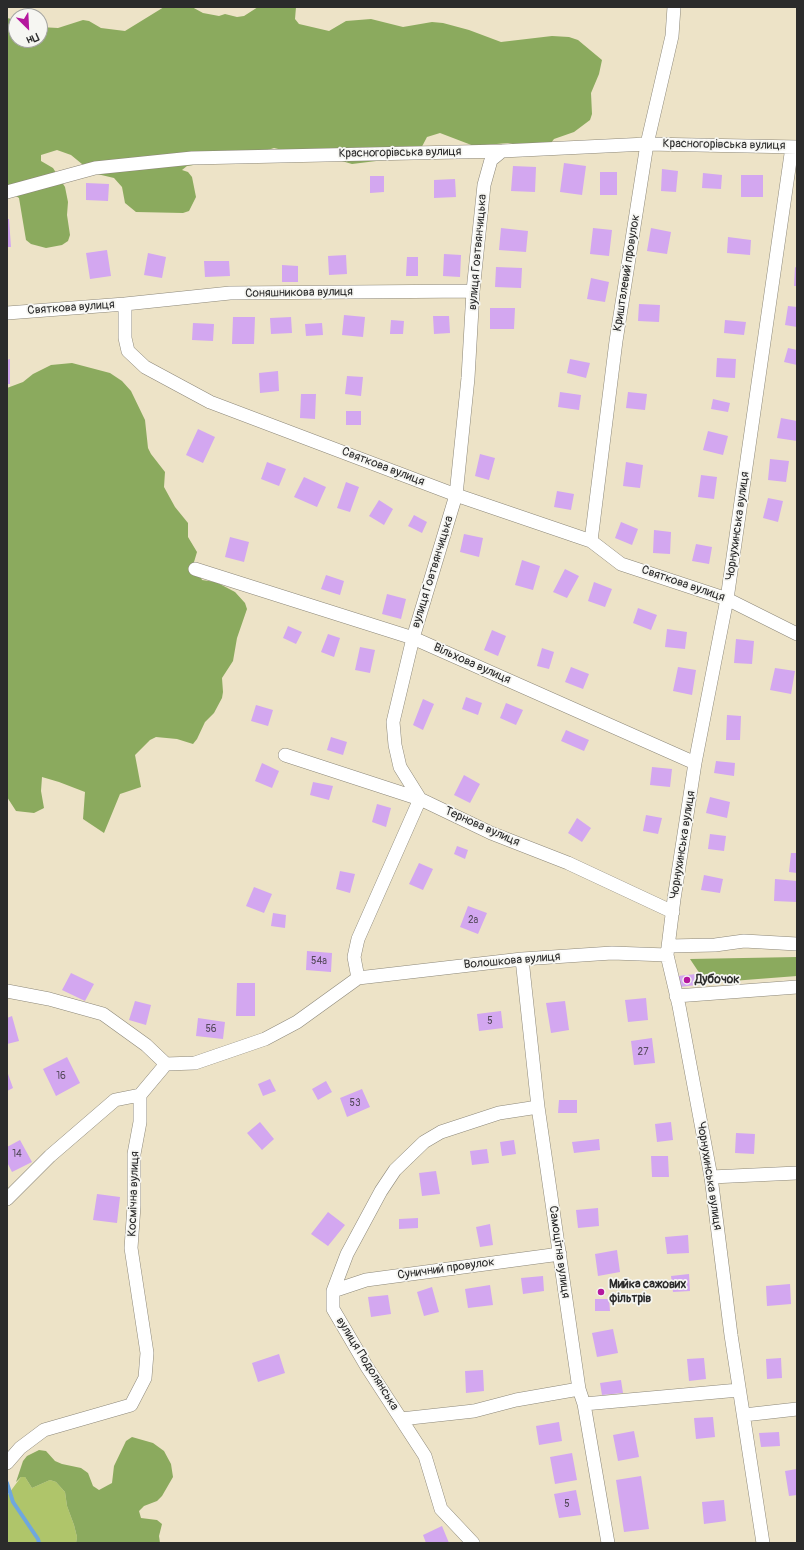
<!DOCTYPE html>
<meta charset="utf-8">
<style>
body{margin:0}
#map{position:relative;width:804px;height:1550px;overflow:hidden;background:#ede3c7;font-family:Pangolin,sans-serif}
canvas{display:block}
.frame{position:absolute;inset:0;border:8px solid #2b2b2b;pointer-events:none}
.north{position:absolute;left:8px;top:8px;width:40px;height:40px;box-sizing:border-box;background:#f6f6f2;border:1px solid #a5a5a2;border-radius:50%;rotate:156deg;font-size:11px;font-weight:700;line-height:16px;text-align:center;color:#2b2b2b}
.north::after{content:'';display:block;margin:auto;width:14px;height:18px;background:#b5179e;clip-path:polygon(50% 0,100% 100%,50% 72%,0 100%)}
</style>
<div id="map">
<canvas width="804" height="1550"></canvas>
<div class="frame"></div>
<div class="north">Пн</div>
</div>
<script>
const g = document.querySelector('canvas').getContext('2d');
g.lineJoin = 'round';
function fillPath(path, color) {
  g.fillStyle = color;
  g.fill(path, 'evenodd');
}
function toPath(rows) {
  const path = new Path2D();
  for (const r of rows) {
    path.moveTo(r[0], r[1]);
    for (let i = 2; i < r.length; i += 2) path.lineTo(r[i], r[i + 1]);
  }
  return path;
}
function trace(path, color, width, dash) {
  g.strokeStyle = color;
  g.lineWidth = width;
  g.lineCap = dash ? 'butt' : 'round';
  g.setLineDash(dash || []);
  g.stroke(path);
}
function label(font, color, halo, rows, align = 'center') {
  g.font = font + ' Pangolin,sans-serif';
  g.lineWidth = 3.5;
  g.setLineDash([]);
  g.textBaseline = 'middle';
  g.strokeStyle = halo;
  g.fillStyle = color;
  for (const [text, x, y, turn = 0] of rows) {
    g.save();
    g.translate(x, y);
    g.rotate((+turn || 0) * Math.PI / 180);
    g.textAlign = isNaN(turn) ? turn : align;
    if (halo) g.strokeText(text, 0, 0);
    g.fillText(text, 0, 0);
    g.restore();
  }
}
fillPath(toPath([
 [21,1477,25,1477,32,1488,50,1480,56,1482,65,1492,67,1506,74,1525,77,1537,76,1543,7,1543,7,1496]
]), '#afc56a');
fillPath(toPath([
 [164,7,192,7,203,13,219,16,225,14,237,17,244,16,258,7,296,7,295,19,299,24,329,31,346,21,371,19,403,27,432,22,443,23,469,30,501,42,552,36,569,37,578,40,602,60,599,74,591,93,592,114,590,120,574,132,554,139,548,147,535,148,508,143,474,146,440,133,427,137,417,156,352,164,321,155,295,153,274,148,246,157,187,166,182,170,188,172,192,177,196,197,189,211,183,213,136,212,125,203,122,187,114,178,93,173,71,155,57,150,41,155,41,161,53,168,65,187,68,202,67,215,70,235,68,241,62,245,46,248,31,244,26,240,19,198,7,190,7,18,16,20,16,40,40,40,40,27,58,28,83,20,89,21,101,28,125,31],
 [72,363,110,373,122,381,131,391,145,420,148,448,151,454,165,472,164,487,175,507,188,523,188,537,197,552,194,562,202,580,216,582,235,592,245,603,247,609,237,638,233,661,222,678,223,692,222,698,214,713,205,722,197,739,193,744,177,739,156,737,150,740,135,755,141,787,120,794,104,833,83,819,85,792,59,782,42,777,41,791,44,808,34,813,16,811,7,797,7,388,23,382,33,374,51,365],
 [797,957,797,976,706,983,690,959],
 [132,1437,153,1443,164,1451,171,1464,173,1477,162,1496,157,1501,144,1506,139,1511,141,1518,157,1520,162,1524,159,1536,160,1543,76,1543,77,1537,74,1525,67,1506,65,1492,56,1482,50,1480,32,1488,25,1477,21,1477,16,1482,23,1461,27,1456,39,1450,46,1451,55,1461,62,1464,81,1468,88,1473,93,1486,99,1490,112,1483,114,1466,126,1441]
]), '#8baa5e');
trace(toPath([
 [7,1483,13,1502,38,1539,39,1543]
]), '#6fa7de', 4);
fillPath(toPath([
 [564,163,586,166,582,195,560,192],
 [513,166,536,167,535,192,511,191],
 [662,169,678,171,676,192,661,191],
 [600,172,617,172,617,195,600,195],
 [703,173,722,175,721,189,702,188],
 [741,175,763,175,763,197,741,197],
 [370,176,384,176,384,192,370,193],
 [455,179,456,197,434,198,434,180],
 [86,183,109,184,108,201,86,200],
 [7,219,9,219,11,247,7,247],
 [501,228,528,231,526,252,499,250],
 [593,228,612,230,609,256,590,254],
 [651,228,671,232,667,254,647,251],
 [728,237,751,240,750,255,727,253],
 [107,250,111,276,90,279,86,253],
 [148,253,166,257,162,278,144,275],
 [444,254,461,255,460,277,443,276],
 [346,255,347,274,329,275,328,256],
 [407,257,418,257,418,276,406,276],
 [204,261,229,261,230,276,205,277],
 [282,265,298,266,298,282,282,282],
 [496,267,522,268,521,288,495,287],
 [795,267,797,268,797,286,794,286],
 [591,278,609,282,605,302,587,299],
 [639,304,660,305,659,322,638,321],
 [788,306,797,307,797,327,785,325],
 [490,308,515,308,514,329,490,329],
 [344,315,365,317,363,337,342,335],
 [433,316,449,316,450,333,434,334],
 [233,317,255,317,254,344,232,344],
 [291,317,292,333,271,334,270,318],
 [391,320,404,321,403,334,390,334],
 [725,320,746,322,744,335,724,333],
 [193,323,214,324,213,341,192,340],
 [322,323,323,335,306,336,305,324],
 [788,348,797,350,797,365,784,362],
 [717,358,736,359,735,378,716,377],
 [10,359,10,384,7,384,7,360],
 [570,359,590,363,586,378,567,373],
 [278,371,279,391,260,393,259,373],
 [347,376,363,377,361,396,345,394],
 [560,392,581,395,579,410,558,407],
 [628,392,647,394,645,410,626,408],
 [301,394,316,394,315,419,300,418],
 [713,399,730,403,728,412,711,409],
 [346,411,361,411,361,425,346,425],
 [781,418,797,421,797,441,777,438],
 [198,429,215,437,203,463,186,455],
 [708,431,728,436,723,455,703,450],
 [480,454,495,458,489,480,475,476],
 [770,459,789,461,786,482,768,480],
 [267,462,286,469,279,486,261,479],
 [626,462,643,465,640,488,623,486],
 [701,475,717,477,714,499,698,497],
 [304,477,326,487,317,507,294,497],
 [346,482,359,487,350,512,337,508],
 [557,491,574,494,571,510,554,507],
 [768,498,783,501,778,522,763,518],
 [379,500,393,509,384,525,369,516],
 [414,515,427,522,422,533,408,526],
 [621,522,638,529,632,545,615,538],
 [654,530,671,532,670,554,653,553],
 [464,534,483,538,479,557,460,552],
 [230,537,249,542,244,562,225,557],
 [696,544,712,547,709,564,692,561],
 [522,560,540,566,533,590,515,585],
 [565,569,579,576,567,598,553,592],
 [326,575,344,581,340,595,321,589],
 [594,582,612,589,605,607,588,601],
 [387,594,406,599,401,619,382,614],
 [638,608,657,615,651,630,633,623],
 [288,626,302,632,296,644,283,638],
 [667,629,687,632,685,649,665,647],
 [492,630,506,636,498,656,484,650],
 [328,634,340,638,334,657,321,652],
 [736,639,754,641,752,664,734,663],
 [360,647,375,650,370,673,355,670],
 [542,648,554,652,549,669,537,666],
 [571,667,589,674,583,689,565,682],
 [678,667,696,670,692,695,673,691],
 [775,668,795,671,791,694,770,690],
 [466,697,482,703,478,715,462,709],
 [423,699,434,704,423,730,413,725],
 [506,703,523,710,516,725,500,718],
 [256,705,273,710,268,726,251,721],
 [727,715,741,716,740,740,726,740],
 [566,730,589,740,584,751,561,741],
 [331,737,347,742,343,755,327,750],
 [716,761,735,763,734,776,714,773],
 [262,763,279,771,272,788,255,781],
 [652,767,672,769,670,787,650,785],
 [464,775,480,784,470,803,454,795],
 [313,782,333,786,329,800,310,795],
 [710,797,730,802,727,818,706,813],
 [377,804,391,808,386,827,372,822],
 [646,815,662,818,658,834,643,831],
 [577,818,591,828,582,842,568,833],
 [710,834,726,836,724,851,708,849],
 [457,846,468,850,465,859,454,854],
 [791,853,797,853,797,873,789,872],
 [419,863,433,869,423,890,409,884],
 [340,871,355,874,350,893,336,889],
 [704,875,723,879,720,893,701,890],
 [775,879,797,881,797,902,774,901],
 [254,887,272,894,264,913,246,906],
 [468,906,487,913,478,934,460,927],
 [273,913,286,915,285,928,271,926],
 [307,951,332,953,331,972,306,970],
 [71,973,94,984,85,1001,62,990],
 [696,974,697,985,679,987,678,976],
 [237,983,255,983,255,1016,236,1016],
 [646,998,648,1020,628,1022,625,1000],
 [135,1001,151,1005,146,1025,129,1020],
 [565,1001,569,1030,551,1033,546,1003],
 [501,1011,503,1028,479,1031,477,1014],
 [12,1016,19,1041,7,1044,7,1018],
 [198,1018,225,1022,223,1039,196,1036],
 [652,1038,655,1063,634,1065,631,1041],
 [67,1057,80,1083,56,1096,43,1069],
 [7,1071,13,1088,7,1091],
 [270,1079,276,1091,263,1096,258,1084],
 [326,1081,332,1092,318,1100,312,1089],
 [362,1089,370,1107,347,1117,340,1098],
 [559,1100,577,1100,577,1113,558,1113],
 [260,1122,274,1139,262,1150,247,1133],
 [671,1122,673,1140,657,1142,655,1124],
 [736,1133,755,1134,754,1154,735,1153],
 [599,1139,600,1150,574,1153,572,1142],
 [20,1140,32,1162,12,1172,7,1162,7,1147],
 [514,1140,516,1154,502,1156,500,1142],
 [487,1149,489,1163,472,1165,470,1151],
 [651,1156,668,1156,669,1177,652,1177],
 [436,1171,440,1194,422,1196,419,1173],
 [97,1194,120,1197,117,1223,93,1220],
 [598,1208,599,1226,578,1228,576,1210],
 [328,1212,345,1225,328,1246,311,1234],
 [418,1218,418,1228,399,1229,399,1219],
 [490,1224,493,1245,480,1247,476,1227],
 [688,1235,689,1253,667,1254,665,1237],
 [617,1250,620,1272,598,1276,595,1254],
 [689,1274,690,1291,673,1292,671,1276],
 [543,1276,544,1291,523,1294,521,1278],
 [790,1284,791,1304,767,1306,766,1286],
 [490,1285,493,1305,468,1308,465,1289],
 [432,1287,439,1312,424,1316,417,1292],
 [388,1295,391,1314,371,1317,368,1297],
 [595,1299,609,1299,610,1311,595,1311],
 [613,1329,618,1353,597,1357,592,1333],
 [279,1354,285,1373,258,1382,252,1363],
 [704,1358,706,1379,689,1381,687,1359],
 [781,1358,782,1378,767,1379,766,1359],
 [483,1370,484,1391,466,1393,465,1371],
 [621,1380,623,1393,602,1395,600,1383],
 [713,1417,715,1437,696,1439,694,1418],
 [559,1422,562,1441,539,1445,536,1426],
 [634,1431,639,1457,618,1461,613,1435],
 [779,1432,780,1446,761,1447,759,1433],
 [572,1453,577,1480,555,1484,550,1457],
 [797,1469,797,1495,789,1496,785,1471],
 [641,1476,649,1529,624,1532,616,1480],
 [576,1490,581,1515,559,1518,554,1494],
 [724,1500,726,1521,704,1524,702,1502],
 [442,1526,449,1543,426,1543,423,1535]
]), '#d3a7f0');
const minor = toPath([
 [7,192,95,168,192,158,502,151,647,144,797,147],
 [125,304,230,293,473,291],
 [7,313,125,304,125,338,128,351,145,367,210,402,456,495,591,541,621,564,727,599,797,634],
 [591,541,616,341,647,144,672,36,674,7],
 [195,569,413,638,695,763],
 [285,755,420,799,491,833,568,863,673,912],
 [669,946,715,945,744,941,797,944],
 [522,959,538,1107,579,1389,584,1404,608,1543],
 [358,978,354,957,358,939,420,799,400,767,395,745,393,722,413,638,456,495,468,378,473,291,484,185,491,160,502,151],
 [7,991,49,999,103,1014,146,1045,166,1064],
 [676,996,797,987],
 [711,1177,797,1173],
 [7,1199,50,1156,115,1100,140,1095],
 [333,1291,366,1280,560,1254],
 [584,1404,739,1390],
 [744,1415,797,1409],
 [401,1419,474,1411,516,1400,579,1389],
 [7,1463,20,1448,44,1430,131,1405,145,1378,147,1353,131,1248,134,1206,134,1154,140,1122,140,1095,166,1064,195,1063,265,1039,297,1022,358,978,522,959,612,953,667,955],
 [473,1543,441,1509,425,1456,367,1367,333,1309,333,1291,347,1254,381,1191,395,1170,424,1142,441,1132,499,1113,538,1107],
 [763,1543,731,1335,711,1177,679,1006,667,955,674,899,695,763,727,599,792,147]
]);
trace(minor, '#8c8779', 14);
trace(minor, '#fff', 13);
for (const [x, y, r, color] of [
 [687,980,4,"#b5179e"],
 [601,1292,4,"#b5179e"]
]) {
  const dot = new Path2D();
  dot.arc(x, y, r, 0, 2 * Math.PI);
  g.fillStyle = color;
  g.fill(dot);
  trace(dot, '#f6f6f2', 1.5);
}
label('10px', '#554a5c', null, [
 ["2а",473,920],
 ["54а",319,961],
 ["5",490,1021],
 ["56",211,1029],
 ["27",643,1052],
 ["16",61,1076],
 ["53",355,1103],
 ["14",17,1154],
 ["5",567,1504]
]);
label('12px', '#2b2b2b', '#f6f6f2', [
 ["Красногорівська вулиця",724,145,1],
 ["Красногорівська вулиця",400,153,-1],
 ["вулиця Говтвянчицька",478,252,-85],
 ["Кришталевий провулок",627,273,-81],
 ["Соняшникова вулиця",299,293,-1],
 ["Святкова вулиця",71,308,-4],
 ["Святкова вулиця",383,467,21],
 ["Чорнухинська вулиця",738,526,-82],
 ["вулиця Говтвянчицька",433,572,-73],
 ["Святкова вулиця",683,584,19],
 ["Вільхова вулиця",472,664,24],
 ["Тернова вулиця",482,827,24],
 ["Чорнухинська вулиця",683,845,-81],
 ["Волошкова вулиця",512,961,-5],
 ["Чорнухинська вулиця",709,1176,81],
 ["Космічна вулиця",134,1194,-88],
 ["Самоцітна вулиця",559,1252,82],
 ["Суничний провулок",446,1269,-8],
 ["вулиця Подолянська",367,1364,58]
]);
label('bold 12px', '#2b2b2b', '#f6f6f2', [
 ["Дубочок",695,980],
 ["Мийка сажових",609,1285],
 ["фільтрів",609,1299]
], 'left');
</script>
